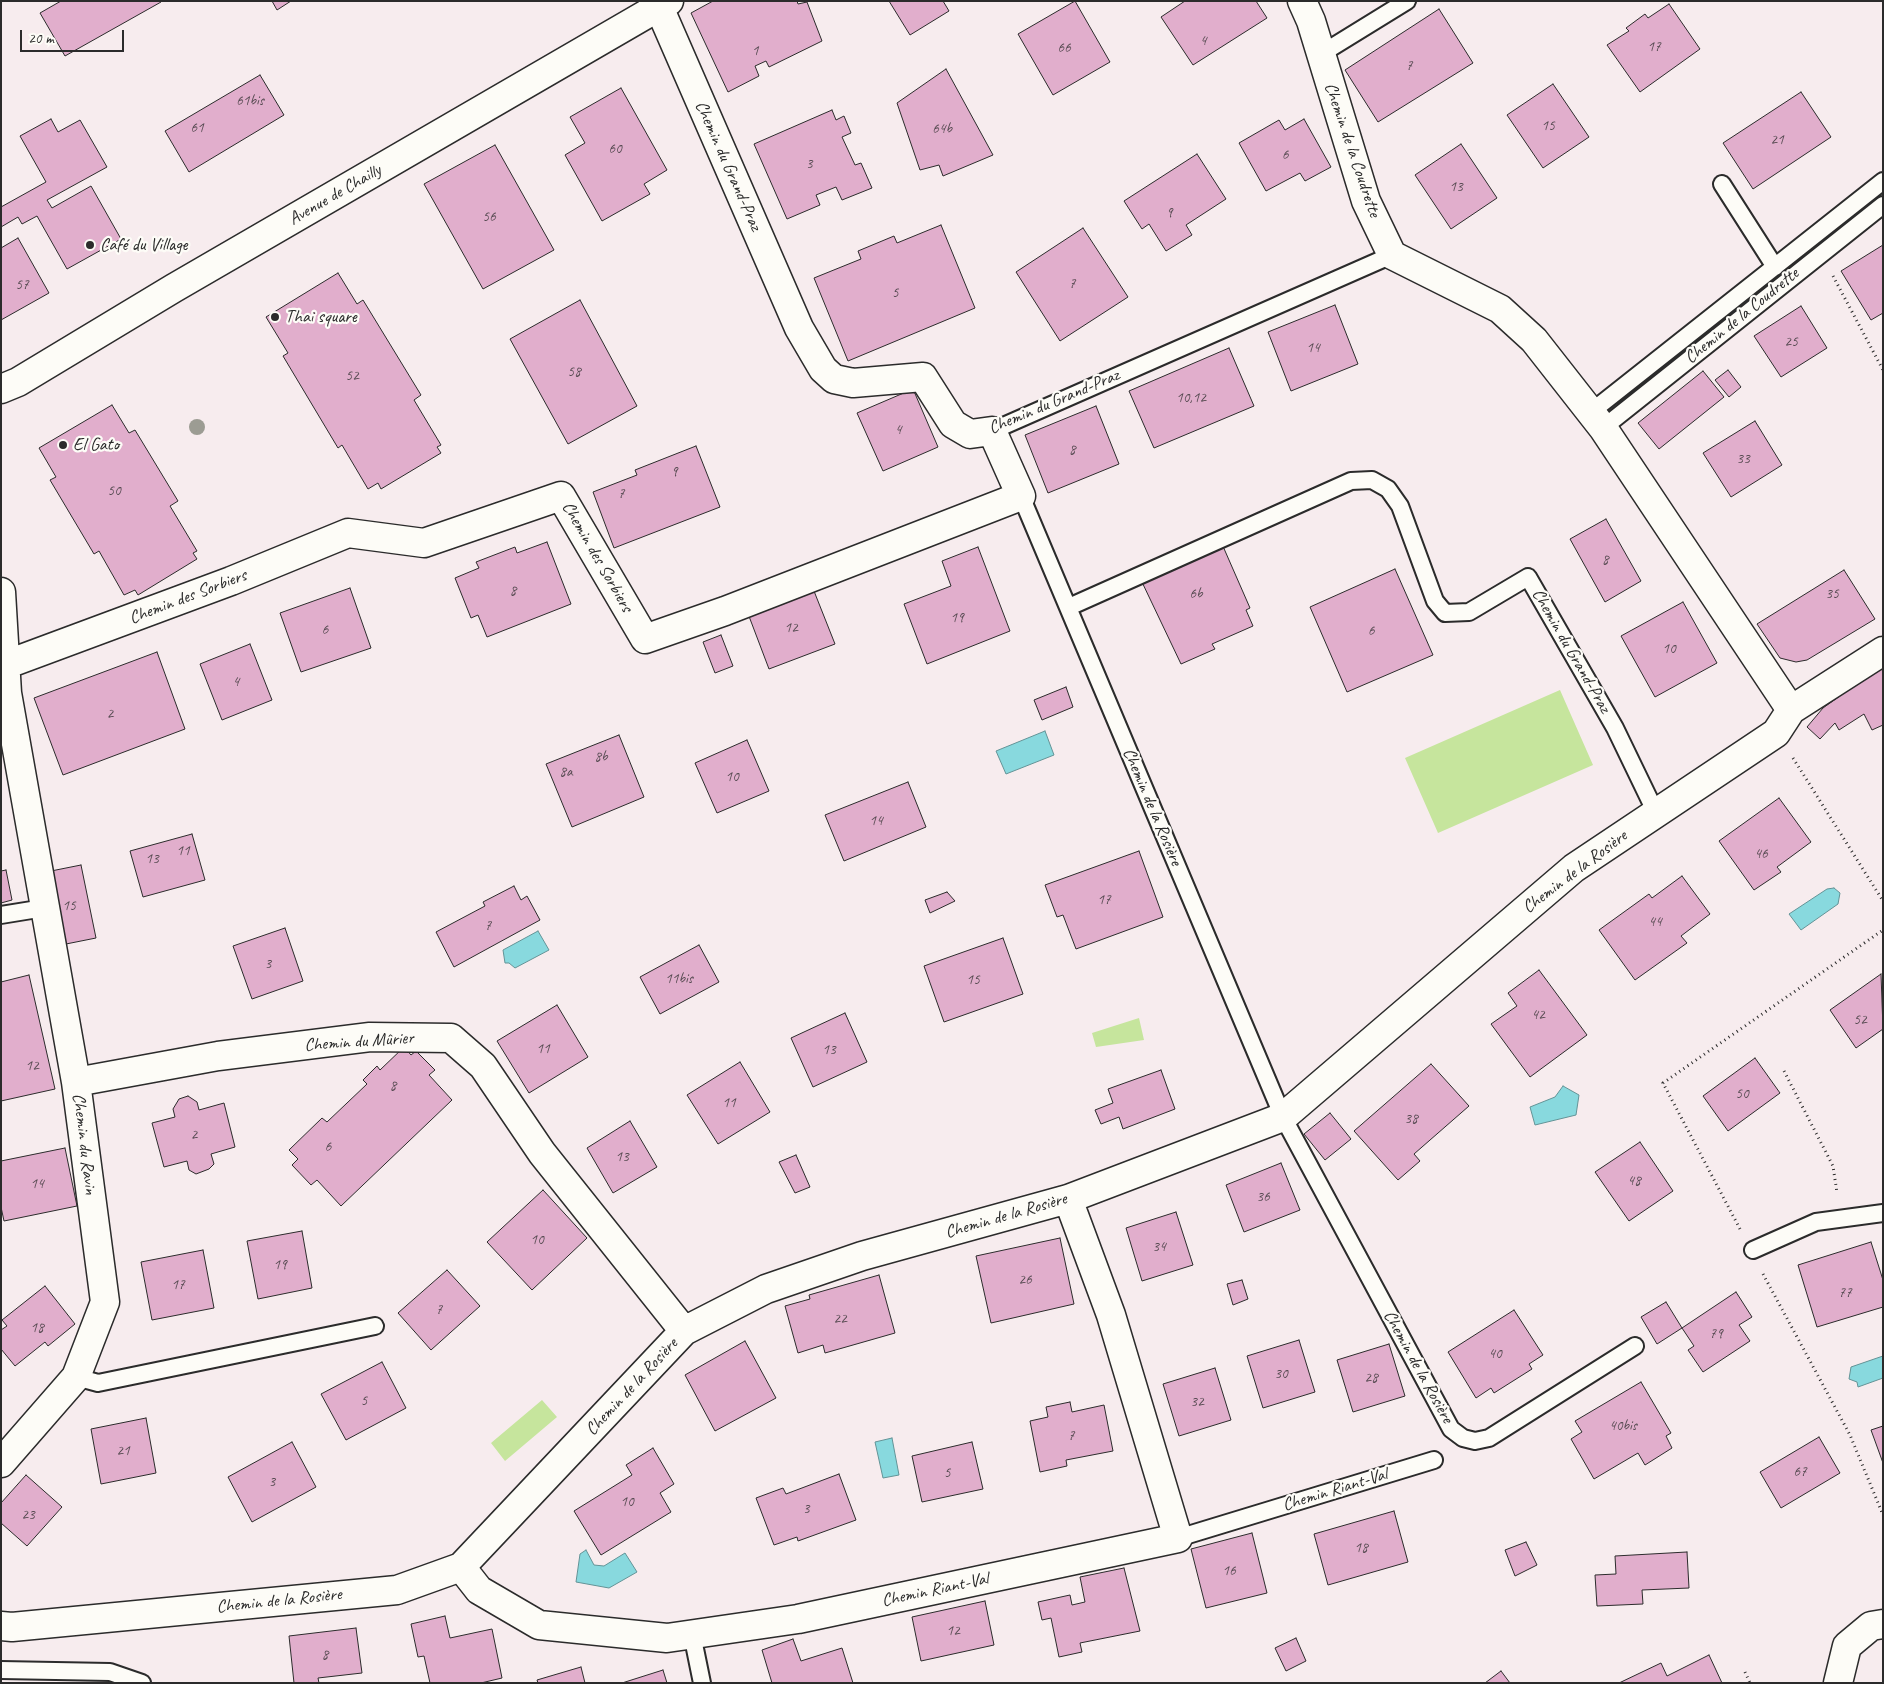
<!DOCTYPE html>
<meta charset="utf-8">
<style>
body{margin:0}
#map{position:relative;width:1884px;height:1684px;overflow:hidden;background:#f7ecee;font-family:Caveat,sans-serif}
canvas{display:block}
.frame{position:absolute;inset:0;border:2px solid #2b2b2b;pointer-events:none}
.scale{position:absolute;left:20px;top:30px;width:104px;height:22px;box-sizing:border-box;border:2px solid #2b2b2b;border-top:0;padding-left:6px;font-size:15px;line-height:18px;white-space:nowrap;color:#2b2b2b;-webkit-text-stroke:4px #fdfcf7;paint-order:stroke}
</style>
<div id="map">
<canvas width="1884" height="1684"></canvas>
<div class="frame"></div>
<div class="scale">20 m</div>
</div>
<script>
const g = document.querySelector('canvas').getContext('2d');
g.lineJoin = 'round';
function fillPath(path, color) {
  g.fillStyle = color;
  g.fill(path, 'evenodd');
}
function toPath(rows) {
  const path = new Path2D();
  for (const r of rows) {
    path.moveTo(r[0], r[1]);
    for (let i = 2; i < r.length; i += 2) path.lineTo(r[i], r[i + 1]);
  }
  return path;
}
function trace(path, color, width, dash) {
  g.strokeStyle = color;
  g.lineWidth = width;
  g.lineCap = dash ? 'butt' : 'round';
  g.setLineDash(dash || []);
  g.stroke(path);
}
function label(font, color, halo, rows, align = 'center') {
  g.font = font + ' Caveat,sans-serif';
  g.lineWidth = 4.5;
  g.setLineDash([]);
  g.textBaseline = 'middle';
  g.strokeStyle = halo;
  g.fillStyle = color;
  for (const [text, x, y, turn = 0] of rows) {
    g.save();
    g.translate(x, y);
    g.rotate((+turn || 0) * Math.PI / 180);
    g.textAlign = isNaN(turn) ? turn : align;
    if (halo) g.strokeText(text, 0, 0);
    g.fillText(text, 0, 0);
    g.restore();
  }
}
fillPath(toPath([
 [1560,690,1593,765,1438,833,1405,758],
 [1139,1018,1144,1040,1096,1047,1092,1033],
 [542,1400,557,1417,505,1461,491,1443]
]), '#c6e59d');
const water = toPath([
 [1045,731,1054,755,1006,774,996,751,1045,731],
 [1834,888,1840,893,1838,904,1801,930,1789,914,1827,889,1834,888],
 [538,931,549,950,515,968,509,963,505,963,503,950,538,931],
 [1563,1086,1579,1095,1576,1115,1535,1125,1530,1107,1555,1097,1563,1086],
 [1883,1356,1883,1378,1858,1387,1857,1382,1849,1379,1851,1367,1883,1356],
 [892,1438,899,1475,883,1478,875,1442,892,1438],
 [586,1550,594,1565,604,1566,625,1553,637,1572,609,1588,576,1582,580,1554,586,1550]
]);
fillPath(water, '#88d9de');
trace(water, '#639396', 1);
const building = toPath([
 [61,1,160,1,161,2,65,56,40,13,61,1],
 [272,1,291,1,277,10,272,1],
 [713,1,797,1,798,4,807,2,822,41,769,67,766,61,755,66,759,76,728,92,691,13,713,1],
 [889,1,943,1,949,11,910,35,889,1],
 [1075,1,1110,62,1053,95,1018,34,1075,1],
 [1185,1,1256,1,1267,18,1193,65,1161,17,1185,1],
 [1669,4,1700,49,1640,92,1607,45,1629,31,1626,28,1645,14,1648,18,1669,4],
 [1439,9,1473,63,1378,122,1345,70,1439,9],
 [946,69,993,155,943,176,939,165,920,170,897,103,946,69],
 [260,75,284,115,189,172,165,131,260,75],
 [1553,84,1589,137,1543,168,1507,115,1553,84],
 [621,88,667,170,644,184,650,194,602,221,565,155,585,143,570,117,621,88],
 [1801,92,1831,137,1753,189,1723,143,1801,92],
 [832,110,836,120,844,116,851,133,842,137,855,165,861,163,872,188,842,200,836,187,816,195,820,205,787,219,754,144,832,110],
 [51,119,58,132,80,120,107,167,47,200,52,208,91,186,121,239,67,269,37,216,22,224,18,217,1,227,1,207,46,182,20,136,51,119],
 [1304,119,1331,167,1305,181,1300,173,1266,191,1239,143,1279,120,1285,130,1304,119],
 [1461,144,1497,198,1451,229,1415,175,1461,144],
 [495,145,554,250,483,289,424,184,495,145],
 [1197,154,1226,199,1186,225,1192,235,1166,251,1149,224,1142,229,1124,201,1197,154],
 [941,225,975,308,848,361,814,278,861,259,858,251,894,236,897,243,941,225],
 [1083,228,1128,297,1060,341,1016,272,1083,228],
 [18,238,49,293,1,320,1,248,18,238],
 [1883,245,1883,313,1871,320,1841,271,1883,245],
 [338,273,357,304,363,300,421,395,414,400,441,445,437,447,441,453,381,489,378,483,368,489,342,445,338,448,283,356,288,353,266,317,338,273],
 [580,300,637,406,568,444,510,339,580,300],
 [1335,305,1358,364,1291,391,1268,332,1335,305],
 [1801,306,1827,348,1781,377,1754,336,1801,306],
 [1229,348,1254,406,1154,448,1129,391,1229,348],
 [1728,370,1741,387,1729,397,1715,380,1728,370],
 [1703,371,1724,397,1659,449,1638,423,1703,371],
 [913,389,938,447,883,471,857,413,913,389],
 [112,405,129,433,135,430,178,501,170,506,197,551,193,553,197,559,138,595,135,590,124,595,99,551,94,554,50,480,56,477,39,448,112,405],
 [1096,406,1119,464,1048,493,1025,435,1096,406],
 [1755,421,1782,465,1731,497,1703,453,1755,421],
 [696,446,720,507,614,548,593,492,637,475,635,470,696,446],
 [1606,519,1641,581,1605,602,1570,539,1606,519],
 [547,542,571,604,487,637,478,615,471,618,455,578,479,568,476,562,515,547,517,553,547,542],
 [1222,544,1250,608,1246,610,1253,626,1212,644,1215,649,1181,664,1141,580,1222,544],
 [978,547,1010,631,927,664,904,604,951,586,942,561,978,547],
 [1395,569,1433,655,1347,692,1310,607,1395,569],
 [1844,570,1875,619,1807,660,1796,662,1780,658,1757,624,1844,570],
 [812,586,835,644,769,669,747,611,812,586],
 [350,588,371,648,301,672,280,613,350,588],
 [1683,602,1717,663,1655,697,1621,636,1683,602],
 [721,635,733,666,715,673,703,642,721,635],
 [250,644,272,700,222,720,200,664,250,644],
 [157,652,185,729,63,775,34,698,157,652],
 [1883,665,1883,725,1872,730,1864,714,1839,730,1835,723,1820,739,1807,727,1823,708,1883,665],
 [1066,687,1073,707,1042,720,1034,700,1066,687],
 [619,735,644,797,572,827,546,764,619,735],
 [747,740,769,791,717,813,695,763,747,740],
 [908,782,926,827,844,861,825,815,908,782],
 [1779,798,1811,842,1777,867,1781,872,1754,890,1719,841,1779,798],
 [192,834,205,880,143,897,130,851,192,834],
 [1139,851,1163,917,1076,949,1063,915,1057,917,1045,885,1139,851],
 [81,865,96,938,56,946,41,873,81,865],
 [6,870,12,900,1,903,1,871,6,870],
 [1682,876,1710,914,1681,936,1687,943,1635,980,1599,930,1649,894,1652,898,1682,876],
 [514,886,521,900,527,896,540,920,454,967,436,932,485,906,483,902,514,886],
 [947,892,955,901,930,913,925,900,947,892],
 [285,928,303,981,252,999,233,946,285,928],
 [1003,938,1023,994,944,1022,924,966,1003,938],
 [699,945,719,982,660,1014,640,977,699,945],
 [1539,970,1587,1035,1530,1077,1491,1024,1517,1006,1508,993,1539,970],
 [1881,974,1883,1029,1856,1048,1830,1010,1881,974],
 [29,975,55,1089,1,1101,1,982,29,975],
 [557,1005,588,1057,529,1093,497,1041,557,1005],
 [845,1013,867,1062,813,1087,791,1038,845,1013],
 [404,1047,411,1055,416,1051,435,1070,429,1075,452,1100,341,1206,317,1180,311,1185,292,1165,298,1159,289,1150,322,1118,327,1122,367,1084,363,1080,377,1066,380,1070,404,1047],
 [1755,1058,1780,1093,1728,1131,1703,1096,1755,1058],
 [740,1062,770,1112,718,1144,687,1095,740,1062],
 [1431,1064,1469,1106,1414,1154,1420,1161,1398,1180,1354,1131,1431,1064],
 [1161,1070,1175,1109,1123,1129,1119,1117,1101,1124,1095,1110,1113,1103,1108,1089,1161,1070],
 [188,1096,197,1102,199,1110,224,1103,235,1147,211,1154,214,1164,209,1169,196,1174,189,1170,187,1161,164,1167,152,1123,175,1117,173,1109,179,1099,188,1096],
 [1330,1113,1351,1139,1325,1160,1304,1134,1330,1113],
 [630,1121,657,1167,613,1193,587,1148,630,1121],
 [1640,1142,1673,1191,1629,1221,1595,1172,1640,1142],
 [65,1148,77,1206,4,1221,1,1207,1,1161,65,1148],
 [796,1155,810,1187,795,1193,779,1162,796,1155],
 [1281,1163,1300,1210,1244,1232,1226,1185,1281,1163],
 [543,1190,587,1238,532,1290,487,1242,543,1190],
 [1176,1212,1193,1265,1142,1281,1126,1228,1176,1212],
 [302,1231,312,1288,258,1299,247,1241,302,1231],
 [1060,1238,1074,1304,991,1323,976,1256,1060,1238],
 [1871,1242,1883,1280,1883,1307,1817,1327,1798,1265,1871,1242],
 [203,1250,214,1308,152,1320,141,1262,203,1250],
 [447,1270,480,1306,431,1350,398,1313,447,1270],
 [879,1275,895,1333,825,1353,823,1345,798,1353,785,1306,810,1299,809,1295,879,1275],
 [1242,1280,1248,1299,1233,1305,1227,1284,1242,1280],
 [45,1286,75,1324,48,1346,45,1342,15,1366,1,1349,1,1330,7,1326,2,1320,45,1286],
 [1736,1292,1752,1317,1739,1325,1750,1341,1703,1372,1688,1350,1694,1346,1682,1328,1736,1292],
 [1666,1302,1682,1328,1657,1344,1641,1317,1666,1302],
 [1514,1310,1543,1355,1529,1364,1532,1369,1494,1393,1491,1388,1476,1398,1448,1352,1514,1310],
 [1299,1340,1315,1392,1263,1408,1247,1356,1299,1340],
 [745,1341,776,1398,715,1431,685,1375,745,1341],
 [1389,1344,1405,1396,1353,1412,1337,1360,1389,1344],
 [382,1362,406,1408,346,1440,321,1394,382,1362],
 [1215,1368,1231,1420,1179,1436,1163,1384,1215,1368],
 [1641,1382,1671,1433,1666,1436,1672,1448,1645,1465,1638,1453,1594,1479,1571,1439,1582,1432,1575,1421,1641,1382],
 [1070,1402,1072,1412,1104,1405,1113,1451,1066,1460,1067,1466,1040,1472,1030,1421,1048,1417,1046,1407,1070,1402],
 [146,1418,156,1473,101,1484,91,1429,146,1418],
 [1883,1426,1883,1463,1871,1430,1883,1426],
 [1819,1437,1840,1473,1781,1508,1760,1472,1819,1437],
 [292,1442,316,1487,252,1522,228,1477,292,1442],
 [972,1442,983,1489,922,1502,912,1456,972,1442],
 [653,1448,674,1484,660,1493,671,1512,601,1555,574,1511,632,1475,626,1465,653,1448],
 [839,1474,856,1520,798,1541,797,1537,774,1545,756,1498,783,1488,786,1494,839,1474],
 [26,1475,62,1507,27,1546,1,1523,1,1503,26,1475],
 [1394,1511,1408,1562,1328,1585,1314,1534,1394,1511],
 [1252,1533,1267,1593,1206,1608,1191,1549,1252,1533],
 [1526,1542,1537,1565,1515,1576,1505,1550,1526,1542],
 [1687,1552,1689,1588,1642,1590,1643,1604,1597,1606,1595,1575,1616,1574,1615,1556,1687,1552],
 [1124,1568,1140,1631,1080,1643,1082,1652,1059,1657,1051,1618,1042,1620,1038,1602,1070,1595,1072,1605,1085,1602,1080,1577,1124,1568],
 [985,1601,994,1645,921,1661,912,1617,985,1601],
 [445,1616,450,1638,492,1629,502,1678,481,1683,430,1683,424,1656,418,1657,411,1624,445,1616],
 [356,1628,362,1673,318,1678,319,1683,294,1683,289,1636,356,1628],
 [1296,1638,1306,1661,1286,1671,1275,1648,1296,1638],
 [793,1639,801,1661,842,1648,853,1683,772,1683,762,1650,793,1639],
 [1709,1655,1722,1683,1619,1683,1661,1663,1667,1676,1709,1655],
 [581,1667,585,1683,538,1683,537,1680,581,1667],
 [663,1670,667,1683,622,1683,663,1670],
 [1501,1671,1510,1683,1485,1683,1501,1671]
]);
fillPath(building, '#e1aecc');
trace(building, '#2b2b2b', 1);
const lane = toPath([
 [1321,54,1407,1],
 [1722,184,1775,267],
 [1591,412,1883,181],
 [1603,428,1883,205],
 [992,431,1392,255],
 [1021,496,1283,1117,1451,1429,1463,1438,1475,1441,1489,1438,1635,1346],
 [1069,607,1351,481,1372,480,1388,489,1400,506,1435,601,1445,613,1469,612,1528,577,1615,728,1656,813],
 [1,915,44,908],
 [1753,1250,1816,1222,1883,1213],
 [76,1377,98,1383,375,1326],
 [1178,1538,1434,1460],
 [692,1634,702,1683],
 [1,1670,110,1672,142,1683]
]);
const street = toPath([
 [1302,1,1311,21,1366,201,1392,255,1500,309,1534,340,1603,428,1791,710],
 [1,592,7,693,76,1082,105,1302,76,1377,1,1463],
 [5,665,231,581,348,533,424,543,561,496,645,639,725,611,1021,496,992,431,970,434,953,424,923,377,853,383,834,379,823,369,799,328,659,7],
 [76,1082,218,1056,370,1037,451,1038,483,1066,542,1153,684,1331],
 [461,1567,479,1590,539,1625,667,1638,798,1619,1178,1538,1111,1315,1068,1199],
 [1,1626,12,1627,397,1590,461,1567,684,1331,766,1289,862,1256,1068,1199,1283,1117,1574,868,1776,733,1791,710,1883,651],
 [1838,1683,1847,1646,1871,1626,1883,1624]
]);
const secondary = toPath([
 [1,389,18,382,174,288,669,1]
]);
trace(lane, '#2b2b2b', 20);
trace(street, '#2b2b2b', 31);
trace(secondary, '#2b2b2b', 31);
trace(toPath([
 [1833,276,1883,370],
 [1793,758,1883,901],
 [1784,1071,1833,1166,1837,1193],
 [1740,1229,1663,1083,1883,930],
 [1763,1274,1850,1435,1883,1515],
 [1745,1672,1750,1683]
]), '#2b2b2b', 3, [1, 4]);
trace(lane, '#fdfcf7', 16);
trace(street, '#fdfcf7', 28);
trace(secondary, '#fdfcf7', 28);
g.fillStyle = '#9c9c93';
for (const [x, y] of [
 [197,427]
]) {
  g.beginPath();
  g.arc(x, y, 8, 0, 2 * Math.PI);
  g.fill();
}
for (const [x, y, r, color] of [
 [90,245,5,"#2b2b2b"],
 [275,317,5,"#2b2b2b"],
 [63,445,5,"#2b2b2b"]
]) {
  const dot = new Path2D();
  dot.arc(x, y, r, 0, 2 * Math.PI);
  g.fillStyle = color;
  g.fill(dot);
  trace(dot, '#fdfcf7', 2);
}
label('15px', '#584c53', null, [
 ["4",1203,41],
 ["17",1654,47],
 ["66",1064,48],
 ["1",755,51],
 ["7",1409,66],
 ["61bis",250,101],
 ["15",1548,126],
 ["61",197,128],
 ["64b",942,129],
 ["21",1777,140],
 ["60",615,149],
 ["6",1285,155],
 ["3",809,164],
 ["13",1456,187],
 ["9",1169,213],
 ["56",489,217],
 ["7",1072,284],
 ["57",22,285],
 ["5",895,293],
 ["25",1791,342],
 ["14",1313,348],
 ["58",574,372],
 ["52",352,376],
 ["10,12",1191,398],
 ["4",898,430],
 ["8",1072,450],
 ["33",1743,459],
 ["9",674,472],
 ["50",114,491],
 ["7",621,494],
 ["8",1605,560],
 ["8",513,591],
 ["6b",1196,594],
 ["35",1832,594],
 ["19",957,618],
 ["12",791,628],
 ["6",325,630],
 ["6",1371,631],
 ["10",1669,649],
 ["4",236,682],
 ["2",110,714],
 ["8b",601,757],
 ["8a",566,772],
 ["10",732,777],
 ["14",876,821],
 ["11",183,851],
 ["46",1761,854],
 ["13",152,859],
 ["17",1104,900],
 ["15",69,906],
 ["44",1655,922],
 ["7",488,926],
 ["3",268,964],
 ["11bis",679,979],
 ["15",973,980],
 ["42",1538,1015],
 ["52",1860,1020],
 ["11",543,1049],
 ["13",829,1050],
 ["12",32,1066],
 ["8",393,1086],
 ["50",1742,1094],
 ["11",729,1103],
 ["38",1411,1119],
 ["2",194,1135],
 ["6",328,1147],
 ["13",622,1157],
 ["48",1634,1181],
 ["14",37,1184],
 ["36",1263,1197],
 ["10",537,1240],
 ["34",1159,1247],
 ["19",280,1265],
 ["26",1025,1280],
 ["17",178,1285],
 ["77",1845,1293],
 ["7",439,1310],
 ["22",840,1319],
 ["18",37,1328],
 ["79",1716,1334],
 ["40",1495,1354],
 ["30",1281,1374],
 ["28",1371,1378],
 ["5",364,1401],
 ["32",1197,1402],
 ["40bis",1623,1426],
 ["7",1071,1436],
 ["21",123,1451],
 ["67",1800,1472],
 ["5",947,1473],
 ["3",272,1482],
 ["10",627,1502],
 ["3",806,1509],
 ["23",28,1515],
 ["18",1361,1548],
 ["16",1229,1571],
 ["12",953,1631],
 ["8",325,1655]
]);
label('18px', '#2b2b2b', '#fdfcf7', [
 ["Chemin de la Coudrette",1352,150,71],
 ["Chemin du Grand-Praz",728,166,66],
 ["Avenue de Chailly",335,195,-30],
 ["Chemin de la Coudrette",1742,316,-39],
 ["Chemin du Grand-Praz",1054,402,-23],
 ["Chemin des Sorbiers",597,557,60],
 ["Chemin des Sorbiers",188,597,-21],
 ["Chemin du Grand-Praz",1571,651,60],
 ["Chemin de la Rosière",1152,807,67],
 ["Chemin de la Rosière",1575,872,-37],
 ["Chemin du Mûrier",359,1042,-4],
 ["Chemin du Ravin",84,1144,83],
 ["Chemin de la Rosière",1006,1216,-16],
 ["Chemin de la Rosière",1418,1367,61],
 ["Chemin de la Rosière",632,1387,-47],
 ["Chemin Riant-Val",1335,1490,-17],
 ["Chemin Riant-Val",935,1590,-12],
 ["Chemin de la Rosière",279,1601,-6]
]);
label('18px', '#2b2b2b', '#fdfcf7', [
 ["Café du Village",100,245],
 ["Thai square",285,317],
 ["El Gato",73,445]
], 'left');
</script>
